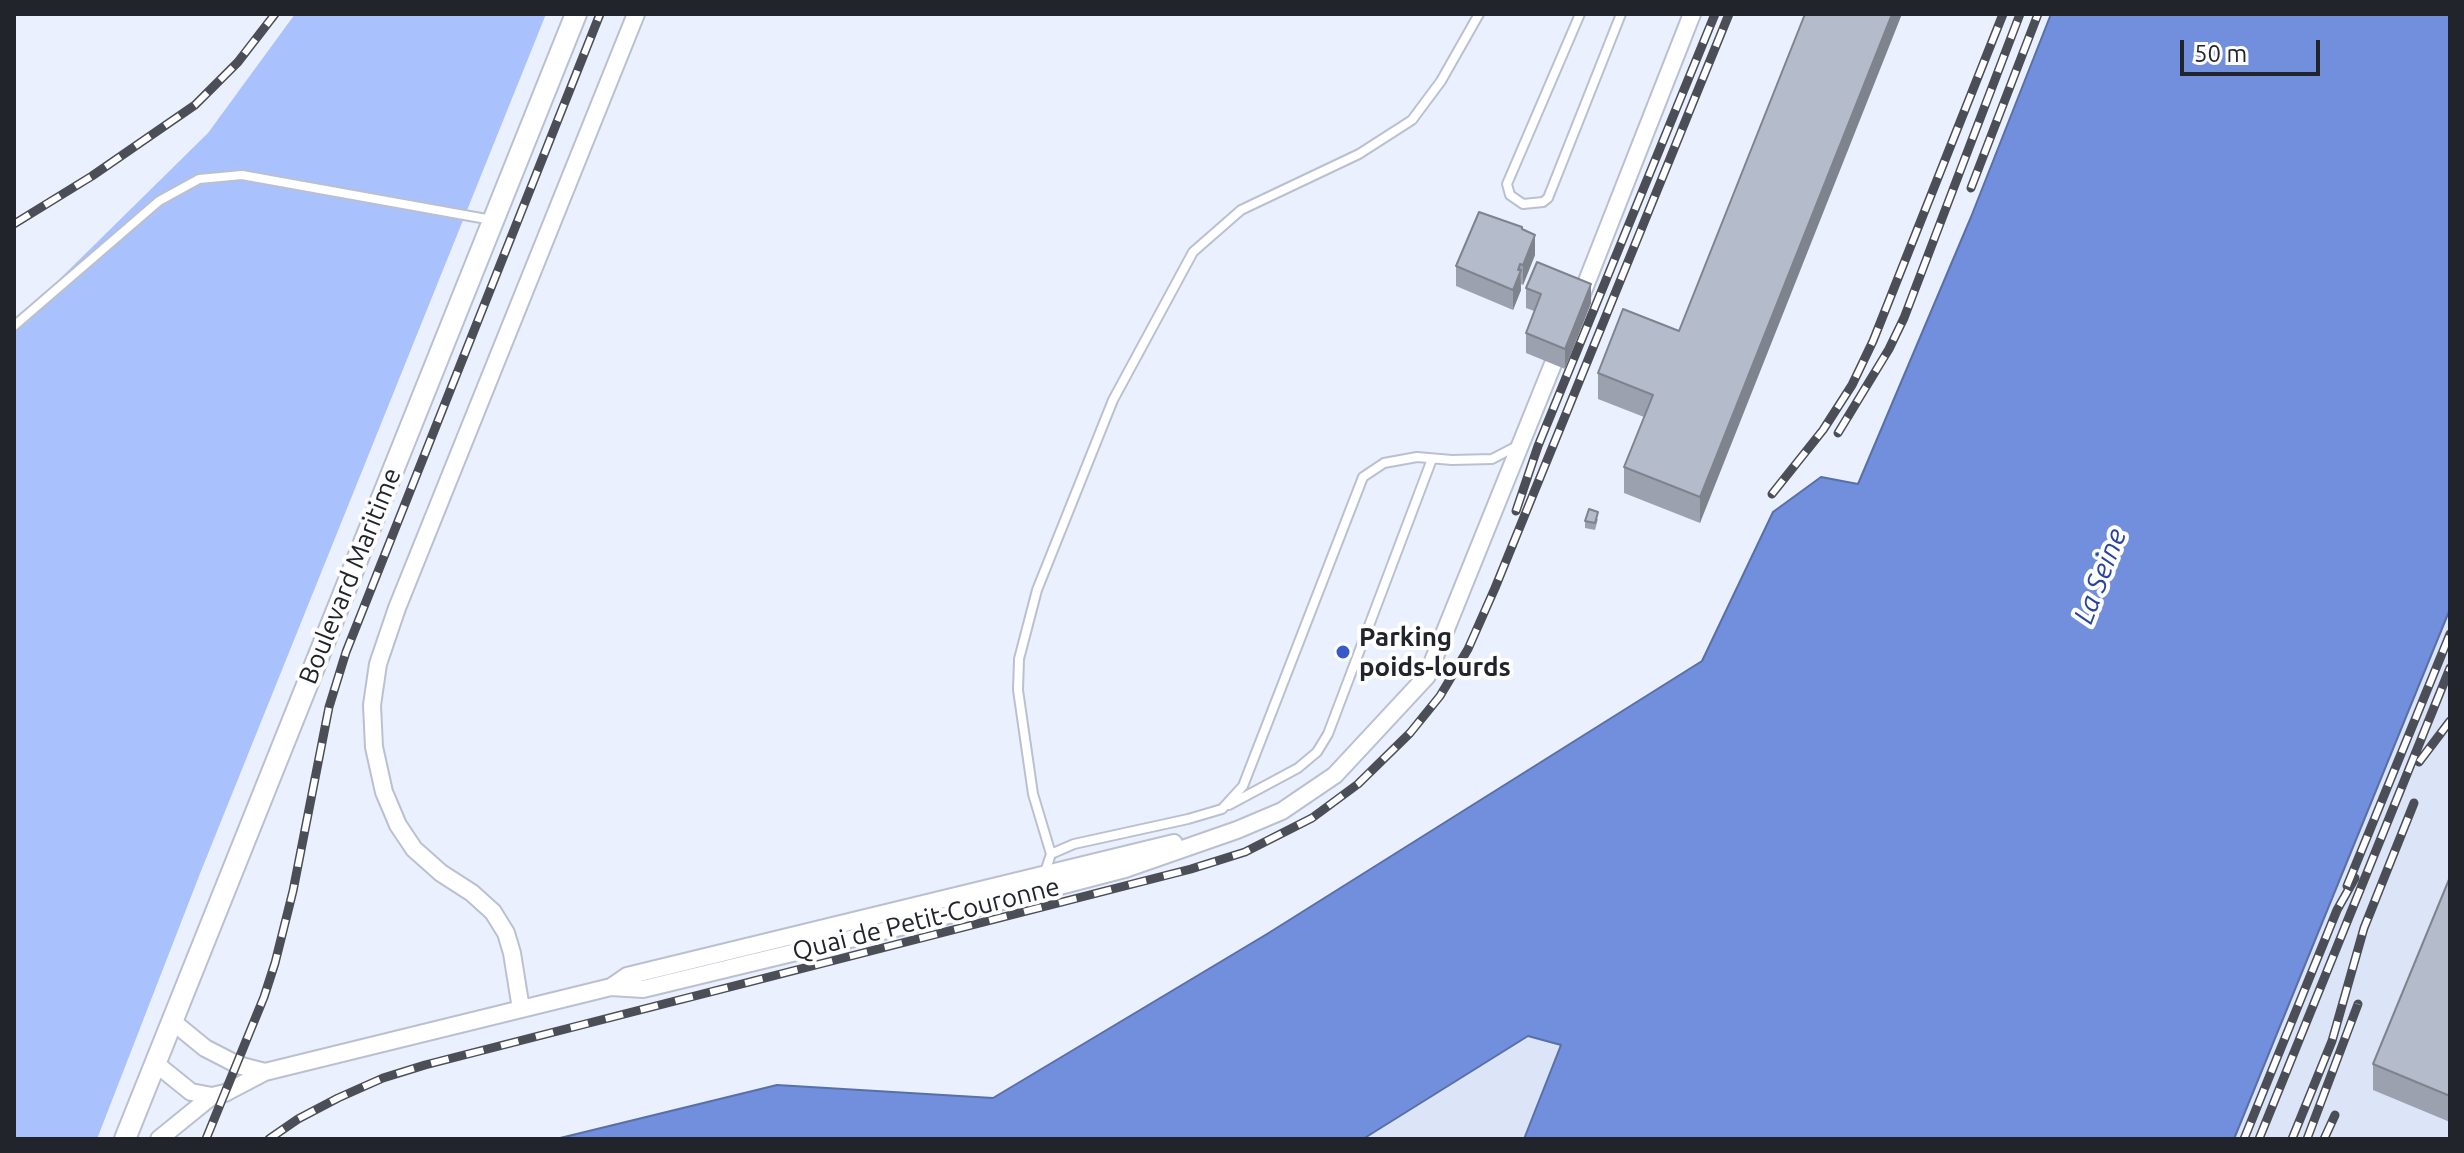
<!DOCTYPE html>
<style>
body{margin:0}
#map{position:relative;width:2464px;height:1153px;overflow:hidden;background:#ebf0fe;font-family:Ubuntu,sans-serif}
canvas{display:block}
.frame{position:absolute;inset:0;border:16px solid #22242b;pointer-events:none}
.scale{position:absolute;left:2180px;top:40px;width:140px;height:36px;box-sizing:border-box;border:4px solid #22242b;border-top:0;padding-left:10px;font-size:24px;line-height:28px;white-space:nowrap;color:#22242b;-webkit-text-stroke:6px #fdfefd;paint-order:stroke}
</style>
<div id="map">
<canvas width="2464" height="1153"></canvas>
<div class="frame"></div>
<div class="scale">50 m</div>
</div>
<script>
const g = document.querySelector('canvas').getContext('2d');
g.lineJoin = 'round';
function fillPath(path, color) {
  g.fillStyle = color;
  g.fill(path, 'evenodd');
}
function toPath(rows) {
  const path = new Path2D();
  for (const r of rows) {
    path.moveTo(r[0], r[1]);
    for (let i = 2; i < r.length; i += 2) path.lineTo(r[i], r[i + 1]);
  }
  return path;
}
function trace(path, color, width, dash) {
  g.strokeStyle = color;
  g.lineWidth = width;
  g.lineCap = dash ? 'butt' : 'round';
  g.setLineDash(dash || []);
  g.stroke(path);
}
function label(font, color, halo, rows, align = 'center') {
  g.font = font + ' Ubuntu,sans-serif';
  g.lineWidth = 8;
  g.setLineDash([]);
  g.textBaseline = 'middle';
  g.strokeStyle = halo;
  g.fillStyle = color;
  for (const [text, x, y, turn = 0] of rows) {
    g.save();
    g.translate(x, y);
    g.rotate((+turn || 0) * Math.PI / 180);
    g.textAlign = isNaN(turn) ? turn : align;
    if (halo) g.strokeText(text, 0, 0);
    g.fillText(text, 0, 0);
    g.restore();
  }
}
fillPath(toPath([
 [2450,388,2450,1139,2097,1139],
 [1528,1036,1561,1045,1524,1139,1363,1139]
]), '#dce4f7');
fillPath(toPath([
 [295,14,546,14,201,871,97,1139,14,1139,14,324,208,133]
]), '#a9c1fc');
const water = toPath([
 [2051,14,2450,14,2450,609,2234,1139,1524,1139,1561,1045,1528,1036,1363,1139,556,1139,777,1085,993,1098,1267,934,1702,661,1773,512,1821,477,1858,484,1971,217,2051,14]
]);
fillPath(water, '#718fdd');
trace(water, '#596fa8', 2);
const service = toPath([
 [1580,14,1507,184,1510,195,1523,204,1543,202,1548,198,1621,14],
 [14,326,159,201,199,179,242,175,492,220],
 [1229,805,1298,768,1317,752,1328,734,1432,459],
 [1051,854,1033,794,1018,690,1019,659,1037,590,1113,400,1193,252,1241,210,1359,154,1412,120,1441,81,1479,14],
 [1044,875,1051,854,1074,844,1188,819,1222,809,1243,786,1363,477,1384,463,1417,457,1452,460,1492,459,1519,445]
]);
const minor = toPath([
 [1580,299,1692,14],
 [611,987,627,976,1174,843],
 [521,1009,512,953,506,933,493,912,472,893,441,873,414,849,398,825,384,792,374,747,372,705,378,664,397,608,636,14],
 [172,1021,205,1048,238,1065,265,1072],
 [155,1063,191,1092,212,1096],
 [159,1139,212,1096,225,1093,265,1072,611,987,643,989,933,919,1125,869,1237,830,1282,811,1335,775,1427,676,1553,364]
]);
const tertiary = toPath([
 [125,1139,576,14]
]);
trace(service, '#bac0d0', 12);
trace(minor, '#bac0d0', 20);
trace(tertiary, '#bac0d0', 24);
trace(service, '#fff', 8);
trace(minor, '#fff', 16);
trace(tertiary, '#fff', 20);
const rail = toPath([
 [1971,188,2038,14],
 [14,224,92,176,195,105,238,62,275,14],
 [1838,433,1889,349,1904,318,2020,14],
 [1772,494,1823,430,1852,385,1873,341,2003,14],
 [1516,511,1538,446,1715,14],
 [2419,762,2450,721],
 [2347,886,2450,634],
 [206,1139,264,997,275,963,293,891,329,707,346,652,600,14],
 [269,1139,298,1119,338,1098,383,1078,425,1065,1191,869,1245,852,1312,818,1358,784,1410,733,1440,696,1468,649,1495,588,1729,14],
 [2244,1139,2337,910,2355,878],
 [2259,1139,2450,668],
 [2292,1139,2332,1041,2364,928,2414,803],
 [2307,1139,2358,1004],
 [2324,1139,2335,1115]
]);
trace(rail, '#4b4e56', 9);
trace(rail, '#fdfefd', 6, [18]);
fillPath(toPath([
 [1805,14,1700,523,1624,493,1624,467,1644,417,1598,399,1598,373,1679,331],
 [1522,229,1535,255,1523,285,1521,284,1521,290,1513,310,1456,286,1456,266],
 [1526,288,1591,303,1565,369,1526,353,1526,333,1534,311,1526,308],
 [1598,519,1595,530,1585,528,1585,521],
 [2450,877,2450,1122,2373,1090,2373,1064]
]), '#9ba1af');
fillPath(toPath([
 [1892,14,1902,14,1700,523,1700,497],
 [1535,235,1535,255,1523,285,1523,265],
 [1520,264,1521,290,1513,310,1513,290],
 [1591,284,1591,303,1565,369,1565,349]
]), '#7e838e');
const building = toPath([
 [1805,14,1892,14,1700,497,1624,467,1653,395,1598,373,1623,309,1679,331,1805,14],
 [1479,212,1522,227,1522,229,1535,235,1523,265,1520,264,1518,270,1521,270,1513,290,1456,266,1479,212],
 [1537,262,1591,284,1565,349,1526,333,1541,294,1526,288,1537,262],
 [1589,509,1598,512,1595,523,1585,521,1589,509],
 [2450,877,2450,1096,2373,1064,2450,877]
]);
fillPath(building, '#b4bbcb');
trace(building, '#7e838e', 2);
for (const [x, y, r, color] of [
 [1343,652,8,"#3759ca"]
]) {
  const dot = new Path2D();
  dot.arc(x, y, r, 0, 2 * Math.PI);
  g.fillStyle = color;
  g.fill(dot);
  trace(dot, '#fdfefd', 3);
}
label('26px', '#22242b', '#fdfefd', [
 ["Boulevard Maritime",350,576,-68],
 ["Quai de Petit-Couronne",926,919,-14]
]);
label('bold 26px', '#22242b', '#fdfefd', [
 ["Parking",1359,637],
 ["poids-lourds",1359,667]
], 'left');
label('italic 28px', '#2944a0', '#fdfefd', [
 ["La Seine",2100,576,-69]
]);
</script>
